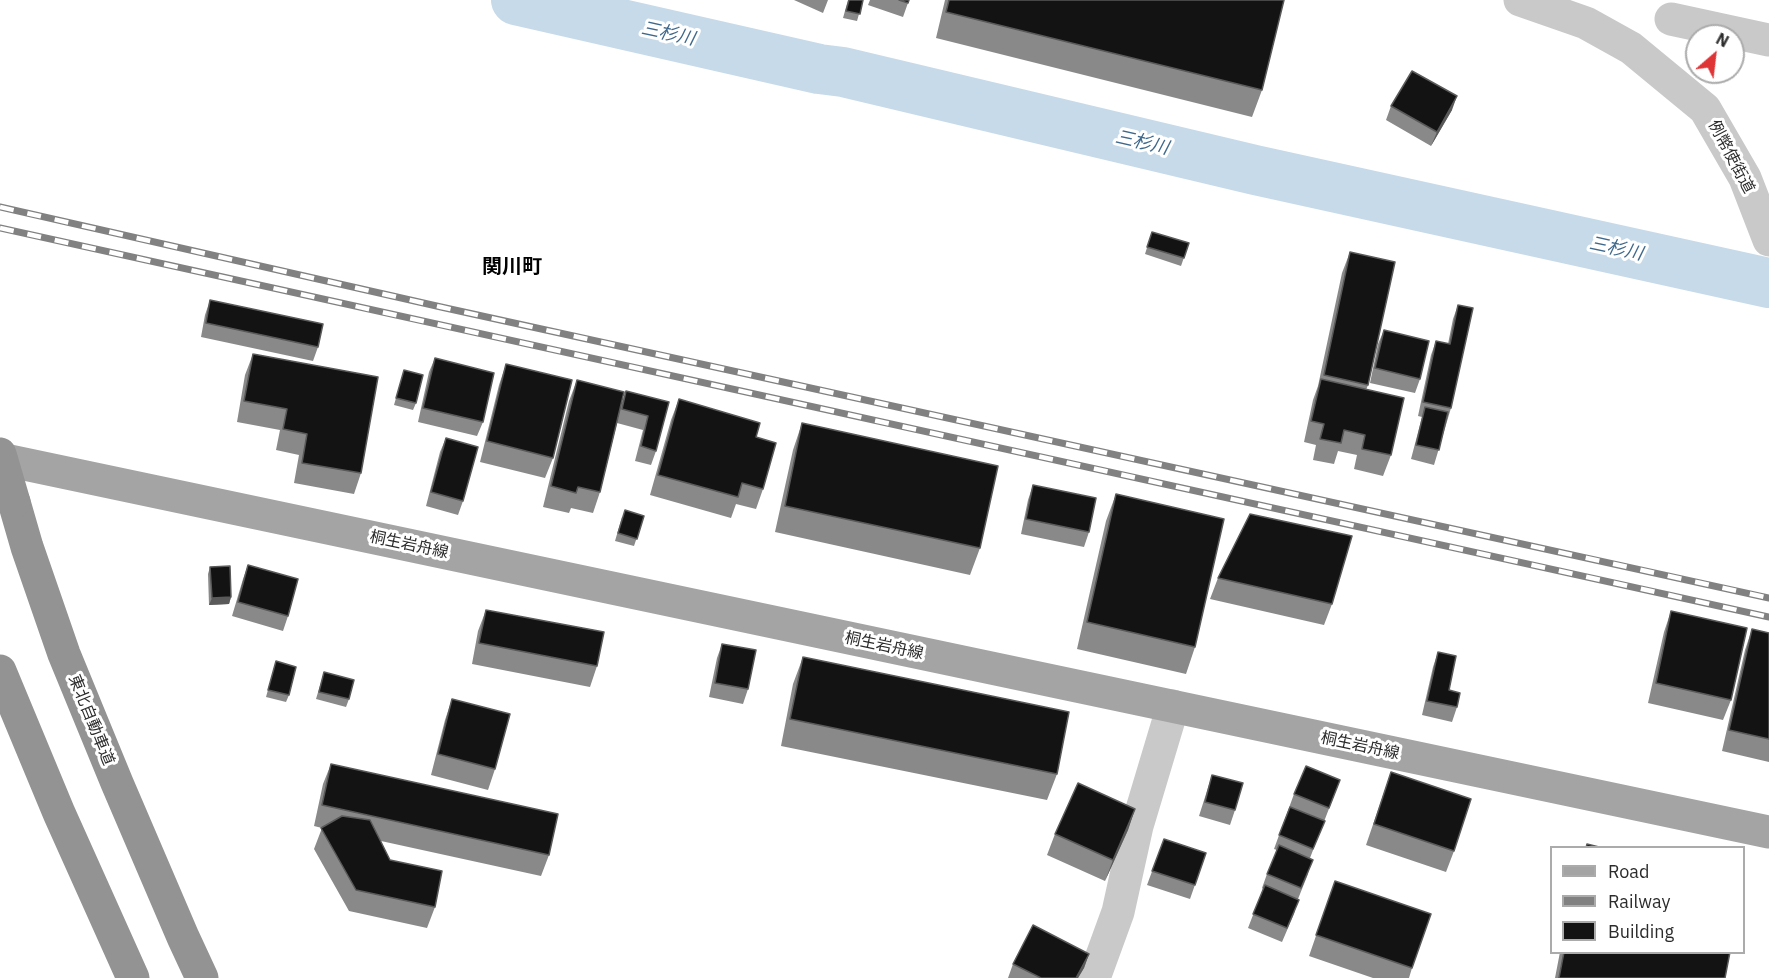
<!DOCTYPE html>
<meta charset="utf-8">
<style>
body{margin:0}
#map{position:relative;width:1769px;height:978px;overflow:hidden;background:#fff;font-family:"IBM Plex Sans",sans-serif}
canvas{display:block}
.legend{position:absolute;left:1550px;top:846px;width:195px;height:108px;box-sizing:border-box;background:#fff;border:2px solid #ababab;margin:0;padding:8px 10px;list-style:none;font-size:18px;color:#2c2c2c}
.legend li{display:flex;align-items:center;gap:12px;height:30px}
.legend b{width:30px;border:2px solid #ababab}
.north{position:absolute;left:1685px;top:24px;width:60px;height:60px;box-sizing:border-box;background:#fff;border:2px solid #ababab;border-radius:50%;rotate:28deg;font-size:16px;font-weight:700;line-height:24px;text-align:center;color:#2c2c2c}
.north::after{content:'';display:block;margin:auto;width:21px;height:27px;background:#de3436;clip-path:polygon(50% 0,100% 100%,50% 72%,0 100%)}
</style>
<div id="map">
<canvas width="1769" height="978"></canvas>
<ul class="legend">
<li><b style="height:8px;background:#a4a4a4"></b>Road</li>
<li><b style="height:8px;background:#818181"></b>Railway</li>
<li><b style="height:16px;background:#131313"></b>Building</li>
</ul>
<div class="north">N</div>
</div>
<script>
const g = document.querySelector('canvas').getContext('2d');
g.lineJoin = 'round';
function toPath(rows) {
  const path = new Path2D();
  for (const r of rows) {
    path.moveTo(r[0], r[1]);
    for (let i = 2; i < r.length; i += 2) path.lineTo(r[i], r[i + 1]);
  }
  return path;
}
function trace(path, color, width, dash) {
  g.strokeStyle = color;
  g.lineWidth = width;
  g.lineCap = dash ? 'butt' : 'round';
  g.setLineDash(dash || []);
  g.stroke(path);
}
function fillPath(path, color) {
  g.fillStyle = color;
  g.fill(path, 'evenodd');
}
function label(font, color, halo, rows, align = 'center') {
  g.font = font + ' "IBM Plex Sans","Noto Sans JP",sans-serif';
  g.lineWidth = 6;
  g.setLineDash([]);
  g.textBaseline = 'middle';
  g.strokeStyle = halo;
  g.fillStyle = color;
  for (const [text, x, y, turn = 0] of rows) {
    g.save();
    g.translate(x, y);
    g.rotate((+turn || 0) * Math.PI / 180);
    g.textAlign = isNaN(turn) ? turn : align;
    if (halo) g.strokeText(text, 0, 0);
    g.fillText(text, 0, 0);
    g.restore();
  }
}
trace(toPath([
 [516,0,819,69,843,72,1255,170,1769,283]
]), '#c7dae9', 50);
trace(toPath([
 [1520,0,1586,23,1631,48,1705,109,1745,178,1769,240],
 [1671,19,1769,40],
 [1094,978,1118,912,1137,826,1173,706]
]), '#c9c9c9', 33);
trace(toPath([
 [0,459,1769,832]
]), '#a4a4a4', 33);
trace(toPath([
 [14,502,27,547,64,654,117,783,183,937,202,978],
 [0,671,59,813,133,978]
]), '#939393', 33);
const rail = toPath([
 [0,207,441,307,1769,598],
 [0,228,1769,617]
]);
trace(rail, '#818181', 7);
trace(rail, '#fff', 4.5, [14]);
trace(toPath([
 [0,454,14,502]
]), '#939393', 33);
fillPath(toPath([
 [794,0,828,0,823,13],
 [848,0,863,0,857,21,843,18],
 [870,0,909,0,903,17,868,5],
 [945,0,1284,0,1262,90,1252,117,936,38],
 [1391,106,1452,110,1431,146,1386,120],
 [1152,232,1189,243,1181,266,1145,254],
 [1350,252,1368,385,1366,390,1391,455,1383,476,1354,469,1357,455,1338,451,1334,464,1313,460,1316,445,1304,442,1313,400,1318,386,1342,273],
 [210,300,318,347,313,361,201,337,205,315],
 [1458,305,1451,408,1434,465,1411,459,1422,417,1418,416,1431,355,1436,341,1448,344,1453,319],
 [1384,330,1420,379,1415,393,1370,383,1378,344],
 [253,354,361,473,354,494,294,483,299,455,276,450,280,430,237,422,245,375],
 [435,358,483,422,477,436,418,422,429,372],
 [506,364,553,458,545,478,480,462,499,385],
 [404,370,416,403,413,410,394,405],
 [577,380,621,405,626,391,669,402,656,451,651,465,635,461,643,430,617,423,600,492,593,513,571,508,569,513,543,507,569,401],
 [679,399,756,437,763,489,756,509,736,504,731,518,650,495,671,420],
 [802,423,980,548,970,575,775,532,793,450],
 [446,438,463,501,458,515,426,506,440,452],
 [1033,485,1089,532,1084,547,1021,534,1028,500],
 [1116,494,1195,647,1186,674,1077,649,1106,521],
 [644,516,634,546,615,541,622,517],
 [248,565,288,616,283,631,232,616,243,579],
 [210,567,231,597,229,604,209,605,208,574],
 [1218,578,1332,604,1324,625,1210,599],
 [486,610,597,666,590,687,472,664,478,631],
 [1671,611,1731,700,1723,720,1648,703,1664,632],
 [1752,629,1769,633,1769,762,1722,751,1745,650],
 [722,644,748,689,743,704,709,697,717,658],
 [1438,652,1449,690,1457,707,1452,722,1422,715,1433,667],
 [803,657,1057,774,1047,800,781,746,793,684],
 [276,661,289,695,286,702,266,697],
 [324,672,349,699,346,707,316,699],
 [452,699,495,769,488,790,431,775,445,720],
 [331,764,549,855,541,876,381,841,390,860,435,907,427,928,349,911,314,849,322,828,314,826,323,784],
 [1391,772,1454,851,1446,872,1366,845],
 [1212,775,1235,810,1230,825,1199,816],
 [1340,780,1310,858,1308,874,1298,899,1294,914,1282,942,1248,928,1263,889,1262,888,1267,874,1277,850,1274,849,1294,794],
 [1135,809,1128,830,1105,881,1047,855,1055,834],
 [1164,839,1206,853,1190,899,1147,885],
 [1335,881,1412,968,1409,978,1373,978,1309,956],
 [1560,952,1730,952,1725,978,1555,978],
 [1089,954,1084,968,1078,978,1008,978,1013,964]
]), '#898989');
fillPath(toPath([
 [1457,96,1452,110,1431,146,1437,132],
 [231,597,229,604,209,605,212,598],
 [1135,809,1128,830,1105,881,1113,860],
 [1089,954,1084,968,1078,978,1076,978]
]), '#5a5a5a');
const building = toPath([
 [849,0,863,0,860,14,846,11,849,0],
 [899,0,909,0,908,3,899,0],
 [949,0,1284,0,1262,90,946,12,949,0],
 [1412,71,1457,96,1437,132,1391,106,1412,71],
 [1152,232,1189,243,1184,258,1147,247,1152,232],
 [1350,252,1395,262,1368,385,1324,375,1350,252],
 [210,300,323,324,318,347,206,323,210,300],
 [1458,305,1473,308,1451,408,1423,402,1436,341,1450,344,1458,305],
 [1384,330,1429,341,1420,379,1375,368,1384,330],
 [253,354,378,377,361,473,302,463,307,434,283,429,287,409,244,401,253,354],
 [435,358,494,373,483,422,423,408,435,358],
 [506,364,572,380,553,458,487,441,506,364],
 [404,370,423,375,416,403,396,398,404,370],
 [1321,379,1404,398,1391,455,1362,449,1365,435,1344,430,1341,443,1320,439,1324,424,1311,421,1321,379],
 [577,380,624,392,600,492,578,487,576,493,551,486,577,380],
 [626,391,669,402,656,451,641,446,648,416,622,409,626,391],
 [679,399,760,423,756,437,776,443,763,489,742,483,738,497,658,475,679,399],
 [1425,407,1448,412,1439,450,1416,445,1425,407],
 [802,423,998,466,980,548,785,506,802,423],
 [446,438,478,447,463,501,431,492,446,438],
 [1033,485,1096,498,1089,532,1026,519,1033,485],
 [1116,494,1224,519,1195,647,1087,622,1116,494],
 [625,510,644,516,637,539,618,533,625,510],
 [1250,514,1352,536,1332,604,1218,578,1250,514],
 [248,565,298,579,288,616,238,602,248,565],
 [230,566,231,597,212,598,210,567,230,566],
 [486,610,604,632,597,666,479,643,486,610],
 [1671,611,1747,628,1731,700,1656,683,1671,611],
 [1752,629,1769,633,1769,739,1729,730,1752,629],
 [722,644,756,650,748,689,715,683,722,644],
 [1438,652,1456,656,1449,690,1460,693,1457,707,1427,701,1438,652],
 [803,657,1069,712,1057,774,790,719,803,657],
 [276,661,296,667,289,695,268,690,276,661],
 [324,672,354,680,349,699,319,692,324,672],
 [452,699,510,714,495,769,438,754,452,699],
 [331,764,558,814,549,855,322,805,331,764],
 [1306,766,1340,780,1329,808,1294,794,1306,766],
 [1391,772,1471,799,1454,851,1374,824,1391,772],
 [1212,775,1243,783,1235,810,1205,802,1212,775],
 [1078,783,1135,809,1113,860,1055,834,1078,783],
 [1290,807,1325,821,1313,849,1279,835,1290,807],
 [342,816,370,820,390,860,442,871,435,907,356,890,321,828,342,816],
 [1164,839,1206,853,1195,885,1152,871,1164,839],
 [1587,844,1603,848,1586,848,1587,844],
 [1279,845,1313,860,1301,888,1267,874,1279,845],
 [1335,881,1431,914,1412,968,1316,935,1335,881],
 [1265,885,1299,900,1287,928,1253,914,1265,885],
 [1033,925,1089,954,1076,978,1041,978,1013,964,1033,925],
 [1564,952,1730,952,1725,978,1559,978,1564,952]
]);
fillPath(building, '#131313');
trace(building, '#5a5a5a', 1.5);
label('16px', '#2c2c2c', '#fff', [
 ["例幣使街道",1731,157,62],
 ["桐生岩舟線",409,545,12],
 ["桐生岩舟線",884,646,12],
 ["東北自動車道",91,720,68],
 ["桐生岩舟線",1360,746,12]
]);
label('italic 18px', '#3e688b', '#fff', [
 ["三杉川",668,34,12],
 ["三杉川",1142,143,13],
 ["三杉川",1616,249,12]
]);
label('bold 20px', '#000', '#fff', [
 ["関川町",512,267]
]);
</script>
